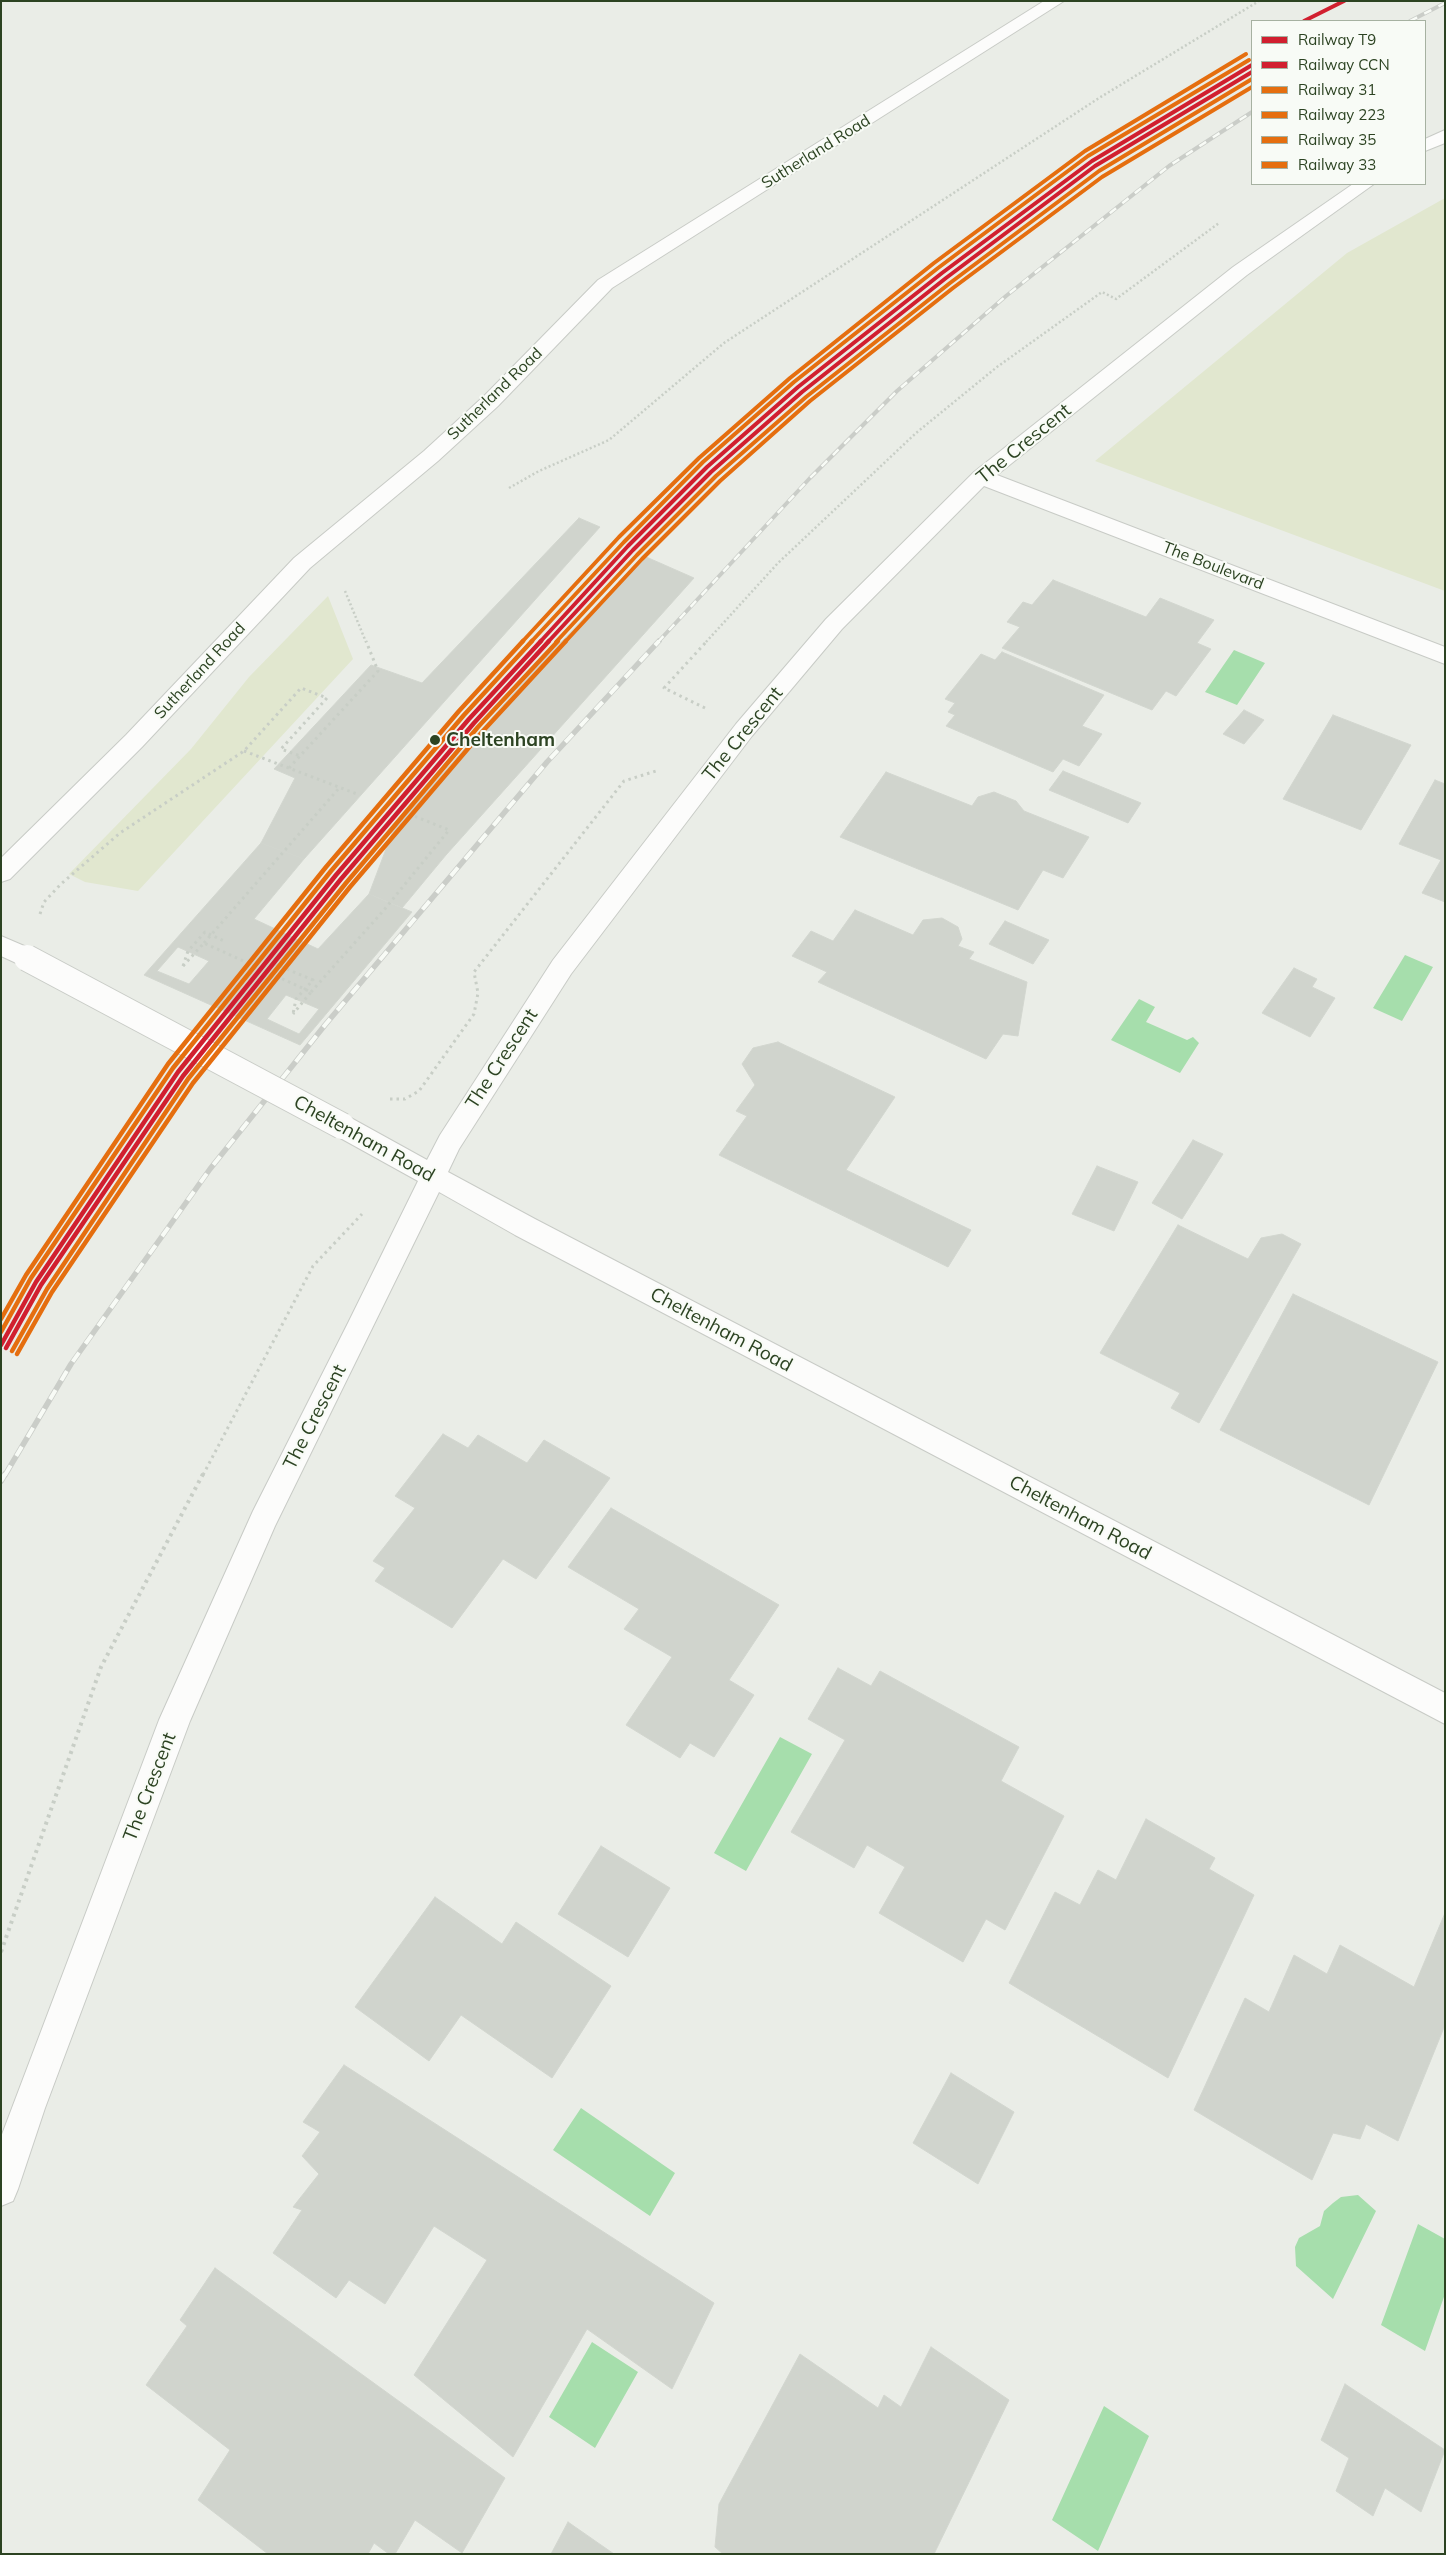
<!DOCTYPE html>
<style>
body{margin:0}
#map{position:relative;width:1446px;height:2555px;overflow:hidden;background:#eaede7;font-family:Mulish,sans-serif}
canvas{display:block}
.frame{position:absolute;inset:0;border:2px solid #2c4322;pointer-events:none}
.legend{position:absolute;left:1251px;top:20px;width:175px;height:165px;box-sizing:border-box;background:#f8fbf6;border:1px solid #a6b1a1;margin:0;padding:6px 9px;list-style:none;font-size:15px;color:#2c4322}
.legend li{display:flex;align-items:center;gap:10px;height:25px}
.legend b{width:25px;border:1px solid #a6b1a1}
</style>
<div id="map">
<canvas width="1446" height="2555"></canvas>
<div class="frame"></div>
<ul class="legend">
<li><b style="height:6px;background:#d11f2f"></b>Railway T9</li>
<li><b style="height:6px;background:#d11f2f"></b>Railway CCN</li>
<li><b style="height:6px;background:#e56e0f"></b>Railway 31</li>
<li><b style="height:6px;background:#e56e0f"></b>Railway 223</li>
<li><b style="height:6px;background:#e56e0f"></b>Railway 35</li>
<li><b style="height:6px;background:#e56e0f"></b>Railway 33</li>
</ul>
</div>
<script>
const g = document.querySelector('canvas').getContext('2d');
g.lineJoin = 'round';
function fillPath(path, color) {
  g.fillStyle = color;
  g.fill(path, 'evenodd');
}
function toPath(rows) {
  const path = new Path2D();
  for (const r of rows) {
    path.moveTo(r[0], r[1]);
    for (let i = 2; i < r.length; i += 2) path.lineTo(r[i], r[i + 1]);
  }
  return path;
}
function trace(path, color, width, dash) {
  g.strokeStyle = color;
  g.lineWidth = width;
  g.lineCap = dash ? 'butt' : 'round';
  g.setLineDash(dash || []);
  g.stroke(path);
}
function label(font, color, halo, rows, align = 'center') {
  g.font = font + ' Mulish,sans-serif';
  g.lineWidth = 4;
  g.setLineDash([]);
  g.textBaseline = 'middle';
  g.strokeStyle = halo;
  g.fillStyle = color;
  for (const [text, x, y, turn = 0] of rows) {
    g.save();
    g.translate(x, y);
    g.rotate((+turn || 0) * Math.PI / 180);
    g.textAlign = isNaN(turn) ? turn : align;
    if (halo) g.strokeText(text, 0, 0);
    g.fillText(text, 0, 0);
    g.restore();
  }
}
fillPath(toPath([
 [1445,198,1445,591,1095,461,1347,253],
 [328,596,353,659,138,891,85,882,69,874,191,749,249,677]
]), '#e1e7cf');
fillPath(toPath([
 [1234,650,1265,663,1237,705,1205,692],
 [1405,955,1433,967,1402,1021,1373,1008],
 [1139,999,1155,1007,1146,1022,1187,1040,1193,1037,1199,1043,1180,1073,1111,1040],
 [780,1737,812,1754,746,1871,714,1853],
 [581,2108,675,2173,650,2216,553,2150],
 [1358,2195,1376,2211,1333,2299,1296,2266,1295,2247,1299,2238,1320,2226,1324,2211,1333,2203,1341,2197],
 [1418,2224,1445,2239,1445,2294,1425,2351,1381,2325],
 [592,2342,638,2372,595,2448,549,2417],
 [1104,2406,1149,2436,1098,2551,1052,2520]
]), '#a6deac');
const building = toPath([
 [579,518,600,527,304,859,261,843,295,778,274,769,371,665,422,683,579,518],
 [644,556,694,578,446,855,402,908,369,894,394,828,536,668,644,556],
 [1053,580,1146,617,1160,598,1214,620,1197,643,1211,649,1176,696,1166,691,1152,710,1002,648,1020,627,1007,622,1023,602,1032,605,1053,580],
 [1002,652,1104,695,1082,726,1102,734,1079,766,1063,759,1053,772,946,726,955,715,948,712,955,703,945,699,981,654,995,660,1002,652],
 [1244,710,1264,720,1244,744,1223,734,1244,710],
 [1333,715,1411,745,1361,830,1283,799,1333,715],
 [1063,771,1141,803,1128,823,1049,790,1063,771],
 [886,772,972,806,978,797,994,792,1016,801,1024,811,1089,837,1063,878,1043,870,1018,910,840,837,886,772],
 [1435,780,1445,784,1445,902,1422,893,1441,860,1399,844,1435,780],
 [261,843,304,859,254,919,318,949,369,894,412,912,300,1045,144,975,261,843],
 [855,910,913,935,923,920,942,918,958,927,962,939,958,946,974,952,969,959,1027,982,1018,1036,1003,1034,986,1059,818,982,827,972,792,956,811,931,833,941,855,910],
 [1005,921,1049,940,1033,964,989,944,1005,921],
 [178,947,209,961,189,984,157,971,178,947],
 [1294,968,1317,979,1312,987,1335,998,1310,1037,1262,1013,1294,968],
 [286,995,319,1009,299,1034,267,1019,286,995],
 [778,1042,895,1097,846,1170,971,1230,948,1267,719,1155,747,1116,736,1111,755,1085,742,1064,753,1048,778,1042],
 [1193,1140,1223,1154,1182,1219,1152,1203,1193,1140],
 [1097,1166,1138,1182,1114,1231,1072,1214,1097,1166],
 [1178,1225,1248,1259,1261,1238,1282,1234,1301,1244,1199,1423,1171,1408,1180,1393,1100,1353,1178,1225],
 [1293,1294,1438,1362,1369,1505,1220,1430,1293,1294],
 [443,1434,468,1448,478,1435,527,1463,544,1440,610,1478,536,1579,503,1559,452,1628,375,1581,385,1568,373,1561,415,1508,395,1496,443,1434],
 [611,1508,779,1605,729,1680,754,1695,714,1757,690,1743,680,1758,626,1725,672,1657,624,1629,639,1609,568,1567,611,1508],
 [838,1668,871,1686,880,1671,1019,1747,1001,1781,1064,1816,1005,1930,986,1919,963,1962,879,1913,905,1867,867,1845,854,1868,791,1832,845,1740,808,1719,838,1668],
 [1146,1819,1215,1858,1209,1869,1254,1895,1168,2078,1009,1983,1055,1892,1080,1905,1098,1870,1116,1880,1146,1819],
 [601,1846,670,1888,628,1957,558,1914,601,1846],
 [435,1897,502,1944,516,1922,611,1986,552,2078,461,2015,429,2061,355,2007,435,1897],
 [1445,1913,1445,2025,1398,2141,1366,2124,1360,2139,1333,2133,1312,2180,1194,2110,1245,1998,1269,2012,1294,1955,1327,1974,1340,1945,1414,1987,1445,1913],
 [344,2065,714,2303,672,2389,587,2329,513,2457,414,2375,487,2260,434,2226,385,2304,349,2280,336,2298,273,2253,302,2210,293,2207,319,2174,302,2156,320,2132,303,2122,344,2065],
 [951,2073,1014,2112,978,2184,913,2143,951,2073],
 [215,2268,505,2478,462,2553,415,2520,395,2554,389,2554,374,2543,368,2554,268,2554,198,2500,230,2450,146,2385,187,2326,180,2320,215,2268],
 [931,2347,1009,2400,934,2554,723,2554,715,2547,719,2504,800,2354,878,2408,884,2395,901,2407,931,2347],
 [1345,2384,1445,2450,1421,2512,1385,2488,1373,2516,1336,2491,1349,2458,1321,2440,1345,2384],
 [568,2522,614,2554,551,2554,568,2522]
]);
fillPath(building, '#d0d4cd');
trace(building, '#d2d6cf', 1);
const street = toPath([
 [1044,1,1064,1,612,288,498,406,438,461,310,568,142,747,10,879,1,882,1,858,126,735,294,558,424,451,484,396,598,280,1044,1],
 [1445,130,1445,143,1425,151,1425,139,1445,130],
 [1353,184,1374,184,1247,275,997,475,1445,647,1445,664,984,486,842,629,752,736,571,974,459,1149,448,1172,535,1219,1445,1693,1445,1724,515,1235,439,1192,275,1526,190,1721,45,2108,18,2189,13,2201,1,2206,1,2137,159,1720,253,1511,348,1323,418,1181,333,1134,329,1126,333,1118,342,1115,351,1118,427,1160,440,1135,553,960,736,724,826,619,974,472,1233,267,1353,184],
 [1,936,36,951,39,958,36,965,27,968,1,956,1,936]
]);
trace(street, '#c8cbc6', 2);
trace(toPath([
 [509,488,539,471,609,440,724,343,1099,98,1259,1],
 [345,591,366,642],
 [706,642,778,563,916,433,997,367,1102,292,1116,299,1219,223]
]), '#c8cec6', 2.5, [2, 2.5]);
trace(toPath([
 [705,708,664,688,707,641],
 [244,751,357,794],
 [289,768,378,671,366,641],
 [40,914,44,902,61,884,120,833,244,751,301,688,327,698,281,749,300,756],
 [204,943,340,787],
 [275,964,313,980,296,999,293,1014],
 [183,966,188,951,205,932,226,942],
 [311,992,384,910,449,830,404,812],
 [219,1008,256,967],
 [390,1099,405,1099,419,1091,474,1014,478,993,474,972,624,781,656,771],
 [203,1475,313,1266,362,1214]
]), '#c8cec6', 3, [2.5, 4]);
trace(toPath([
 [1,1952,101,1667,203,1474]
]), '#c8cec6', 4, [3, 4.5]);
fillPath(street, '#fcfcfb');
const railFar2 = toPath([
 [1410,21,1445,3],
 [658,642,810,478,897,391,1006,296,1169,166,1252,112]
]);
const railFar1 = toPath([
 [5,1475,71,1364,210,1169,325,1025,547,762,659,641]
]);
const rail = toPath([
 [1,1481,5,1474]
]);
trace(railFar2, '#cacdc8', 4);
trace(railFar1, '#cacdc8', 5.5);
trace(rail, '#cacdc8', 6);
trace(railFar2, '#f8fbf6', 2.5, [8]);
trace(railFar1, '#f8fbf6', 4, [11]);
trace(rail, '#f8fbf6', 4.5, [14]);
const streetBridge = toPath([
 [27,958,342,1126]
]);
trace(streetBridge, '#c8cbc6', 28, []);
trace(toPath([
 [183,966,204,943,311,992,293,1014]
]), '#c8cec6', 3, [2.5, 4]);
trace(streetBridge, '#fcfcfb', 26);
trace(toPath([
 [1304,21,1344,1],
 [540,642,628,546,707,467,798,387,942,273,1092,161,1252,65]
]), '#d11f2f', 4);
trace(toPath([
 [1,1345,36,1282,178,1072,336,875,469,719,541,641]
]), '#d11f2f', 4.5);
trace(toPath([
 [548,642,633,550,711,472,802,392,946,278,1095,166,1252,72]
]), '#d11f2f', 4);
trace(toPath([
 [6,1348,41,1285,183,1076,341,879,474,723,549,641]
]), '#d11f2f', 4.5);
trace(toPath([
 [531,642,624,542,703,462,794,382,938,268,1088,156,1249,60]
]), '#e56e0f', 4);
trace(toPath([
 [1,1332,31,1278,173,1068,331,871,464,715,532,641]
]), '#e56e0f', 4.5);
trace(toPath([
 [556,642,637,555,716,476,806,397,950,283,1099,171,1252,79]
]), '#e56e0f', 4);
trace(toPath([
 [12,1351,47,1289,188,1079,346,883,478,727,558,641]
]), '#e56e0f', 4.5);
trace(toPath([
 [522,642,619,537,699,458,790,378,934,263,1085,151,1246,54]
]), '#e56e0f', 4);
trace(toPath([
 [1,1319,26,1275,168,1064,326,867,459,711,523,641]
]), '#e56e0f', 4.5);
trace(toPath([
 [565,642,642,559,720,481,810,401,953,288,1102,177,1252,87]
]), '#e56e0f', 4);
trace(toPath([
 [17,1354,52,1292,193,1083,350,887,483,731,566,641]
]), '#e56e0f', 4.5);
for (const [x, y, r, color] of [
 [435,740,6,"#2c4322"]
]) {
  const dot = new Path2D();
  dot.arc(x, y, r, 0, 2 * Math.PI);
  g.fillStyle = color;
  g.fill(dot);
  trace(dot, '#f8fbf6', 2);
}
label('16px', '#2c4322', '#f8fbf6', [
 ["Sutherland Road",816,152,-32],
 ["Sutherland Road",495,394,-44],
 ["The Boulevard",1213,566,21],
 ["Sutherland Road",200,671,-47]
]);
label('19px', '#2c4322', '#f8fbf6', [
 ["The Crescent",1024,444,-39],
 ["The Crescent",743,734,-51],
 ["The Crescent",502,1059,-57],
 ["Cheltenham Road",364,1139,29],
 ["Cheltenham Road",721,1330,28],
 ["The Crescent",315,1417,-63],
 ["Cheltenham Road",1080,1518,28],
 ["The Crescent",150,1787,-69]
]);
label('bold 19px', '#2c4322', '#f8fbf6', [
 ["Cheltenham",446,740]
], 'left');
</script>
